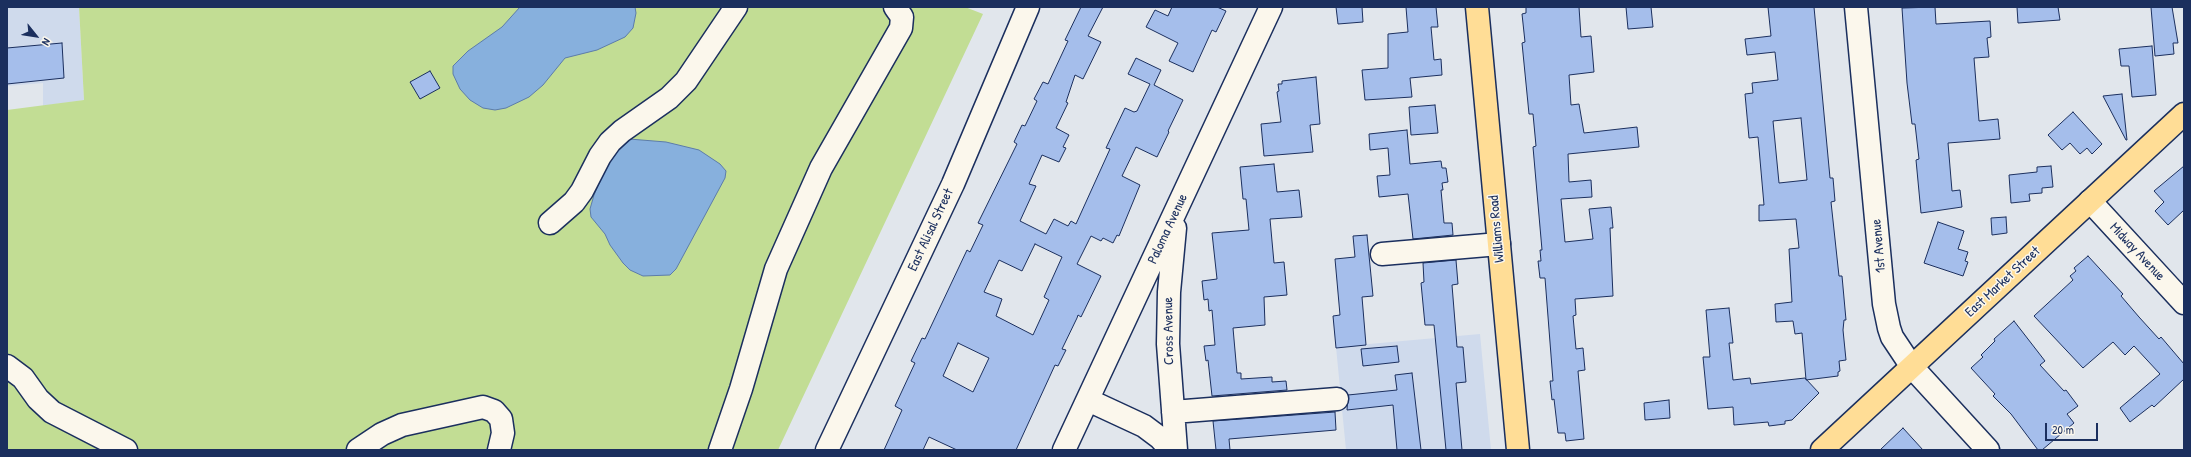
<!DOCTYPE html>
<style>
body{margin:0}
#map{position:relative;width:2191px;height:457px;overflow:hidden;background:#e1e6ec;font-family:"Patrick Hand",sans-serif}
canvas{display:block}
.frame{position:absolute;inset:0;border:8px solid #1b2f5e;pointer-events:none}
.north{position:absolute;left:16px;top:16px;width:40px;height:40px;-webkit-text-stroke:3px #fbf7ec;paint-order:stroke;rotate:120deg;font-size:11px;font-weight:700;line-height:16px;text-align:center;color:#1b2f5e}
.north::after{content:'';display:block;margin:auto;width:14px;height:18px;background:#1b2f5e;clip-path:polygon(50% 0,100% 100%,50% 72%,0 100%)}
.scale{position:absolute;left:2045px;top:423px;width:53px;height:18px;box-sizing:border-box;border:2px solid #1b2f5e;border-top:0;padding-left:5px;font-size:12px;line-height:14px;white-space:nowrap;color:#1b2f5e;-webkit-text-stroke:3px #fbf7ec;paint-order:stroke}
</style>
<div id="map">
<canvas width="2191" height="457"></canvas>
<div class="frame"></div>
<div class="north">N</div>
<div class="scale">20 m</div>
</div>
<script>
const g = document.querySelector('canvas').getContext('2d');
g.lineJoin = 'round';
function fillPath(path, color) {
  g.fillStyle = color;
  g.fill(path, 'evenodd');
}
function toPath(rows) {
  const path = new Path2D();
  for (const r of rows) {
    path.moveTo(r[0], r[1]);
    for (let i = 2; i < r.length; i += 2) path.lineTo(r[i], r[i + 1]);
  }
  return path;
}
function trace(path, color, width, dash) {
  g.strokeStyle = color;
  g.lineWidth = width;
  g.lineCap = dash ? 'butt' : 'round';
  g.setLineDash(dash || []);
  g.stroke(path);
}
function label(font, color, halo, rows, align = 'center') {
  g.font = font + ' "Patrick Hand",sans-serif';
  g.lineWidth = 3;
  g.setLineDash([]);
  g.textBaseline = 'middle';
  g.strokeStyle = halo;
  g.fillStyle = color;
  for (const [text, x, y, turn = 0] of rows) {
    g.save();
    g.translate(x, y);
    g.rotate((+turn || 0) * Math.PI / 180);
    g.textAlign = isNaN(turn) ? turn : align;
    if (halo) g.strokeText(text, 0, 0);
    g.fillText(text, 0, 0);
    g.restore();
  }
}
fillPath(toPath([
 [7,7,79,7,84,100,43,106,43,83,7,86],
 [1480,334,1491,450,1346,450,1336,347]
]), '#cfdaec');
fillPath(toPath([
 [79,7,965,7,983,14,778,450,7,450,7,110,84,100]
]), '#c2dd94');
const water = toPath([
 [520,7,635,7,636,13,633,28,625,37,597,50,565,58,543,85,529,97,506,108,495,110,483,108,470,100,460,89,453,74,453,66,468,51,502,27,520,7],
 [629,139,666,142,699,150,720,164,726,171,725,178,676,269,670,275,643,276,630,270,623,263,610,245,605,234,591,217,590,209,594,195,610,157,629,139]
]);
fillPath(water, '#87b0dd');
trace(water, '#5c7caa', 1);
const building = toPath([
 [1081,7,1103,7,1088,36,1101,42,1083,79,1075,75,1066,102,1068,103,1056,128,1069,135,1063,147,1066,148,1059,162,1042,155,1029,184,1036,186,1020,221,1046,234,1054,219,1068,226,1071,221,1076,224,1110,149,1106,148,1125,108,1134,112,1137,111,1150,84,1128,74,1136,58,1161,70,1154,85,1183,100,1168,131,1169,132,1157,157,1136,147,1122,176,1140,185,1119,236,1117,235,1113,243,1103,238,1101,241,1091,236,1077,264,1101,276,1081,317,1078,315,1077,318,1062,349,1066,350,1058,366,1055,365,1016,450,957,450,929,437,923,450,884,450,902,410,895,406,915,363,911,361,922,338,925,339,967,250,970,252,983,225,978,223,1017,144,1014,142,1022,125,1025,126,1037,101,1034,99,1043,82,1048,84,1068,41,1065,40,1081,7],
 [1035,244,1062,257,1044,297,1049,300,1033,335,996,316,1002,299,984,292,999,260,1022,271,1035,244],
 [958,343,989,358,973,392,943,376,958,343],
 [1172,7,1217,7,1226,11,1216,32,1212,30,1193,72,1169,61,1178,43,1146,27,1155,10,1168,16,1172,7],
 [1336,7,1362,7,1363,22,1338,24,1336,7],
 [1406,7,1436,7,1438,27,1431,27,1434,60,1441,59,1442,75,1410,78,1412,97,1365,100,1362,70,1388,68,1388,34,1408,32,1406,7],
 [1526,7,1579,7,1581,37,1591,36,1594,72,1569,75,1571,105,1579,104,1584,133,1637,127,1639,147,1568,154,1569,182,1591,180,1592,197,1561,199,1565,242,1593,239,1589,209,1611,207,1613,228,1610,228,1613,296,1575,299,1576,315,1573,316,1576,349,1583,348,1585,370,1578,371,1584,439,1566,441,1565,433,1558,433,1554,399,1552,400,1550,381,1553,381,1545,278,1540,278,1538,261,1541,261,1540,250,1542,250,1533,147,1536,146,1533,114,1529,114,1522,43,1525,42,1522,14,1526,13,1526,7],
 [1626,7,1651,7,1653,27,1628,29,1626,7],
 [1768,7,1814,7,1830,178,1833,178,1835,201,1831,202,1839,276,1842,276,1846,320,1844,320,1843,330,1846,360,1839,361,1840,371,1838,372,1838,376,1806,380,1802,333,1795,334,1793,321,1776,322,1775,304,1792,302,1789,249,1799,248,1796,219,1759,221,1759,205,1764,205,1758,137,1749,138,1745,94,1753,93,1752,83,1778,80,1775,52,1747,55,1745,39,1771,36,1768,7],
 [1801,118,1807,180,1779,183,1773,121,1801,118],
 [1935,7,1936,24,1990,21,1991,37,1987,38,1989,57,1974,58,1979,121,1998,119,2000,139,1948,143,1952,191,1960,190,1962,207,1921,213,1916,160,1919,159,1915,124,1912,124,1907,83,1902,8,1935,7],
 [2017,7,2058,7,2060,20,2018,23,2017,7],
 [2151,7,2172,7,2178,43,2173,43,2174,54,2155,56,2151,7],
 [62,43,64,78,7,84,7,48,62,43],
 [2152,46,2156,95,2132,97,2129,66,2121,66,2119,49,2152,46],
 [430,71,440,88,420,99,410,82,430,71],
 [1316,77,1320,124,1310,125,1313,152,1264,156,1261,124,1281,122,1277,92,1279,91,1278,84,1282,84,1282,81,1316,77],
 [2122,94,2127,140,2126,140,2103,96,2122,94],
 [1435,105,1438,133,1411,135,1409,107,1435,105],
 [2073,112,2102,144,2092,154,2087,148,2080,154,2070,143,2062,150,2048,135,2073,112],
 [1407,130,1410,164,1441,161,1442,168,1446,168,1448,182,1442,183,1443,190,1441,190,1444,223,1452,223,1453,235,1413,239,1408,194,1379,197,1377,176,1390,175,1388,148,1370,150,1369,134,1407,130],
 [1274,164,1277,192,1299,190,1302,217,1270,219,1274,263,1284,262,1287,295,1264,297,1265,325,1233,328,1237,373,1241,373,1241,379,1272,377,1272,382,1286,381,1287,390,1212,396,1208,360,1206,361,1204,346,1215,345,1212,310,1209,311,1208,299,1204,300,1202,281,1217,279,1212,233,1249,230,1246,199,1243,199,1240,167,1274,164],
 [2051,166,2053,187,2042,188,2042,193,2029,194,2030,201,2011,203,2009,175,2037,172,2037,167,2051,166],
 [2184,166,2184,210,2168,225,2155,211,2164,202,2154,191,2184,166],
 [2006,217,2007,233,1992,235,1991,218,2006,217],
 [1938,222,1964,231,1958,249,1968,252,1965,261,1968,262,1963,276,1924,263,1938,222],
 [1367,235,1373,296,1362,297,1366,345,1336,348,1333,316,1340,315,1335,259,1355,257,1353,236,1367,235],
 [2088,256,2123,294,2121,296,2139,317,2159,339,2161,337,2184,364,2184,379,2154,407,2152,405,2130,422,2120,408,2160,374,2134,346,2125,355,2113,342,2083,368,2034,316,2073,280,2070,276,2076,271,2074,268,2088,256],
 [1456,260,1458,284,1452,285,1457,347,1463,347,1466,382,1456,383,1462,450,1446,450,1434,325,1425,325,1421,283,1424,282,1423,263,1456,260],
 [1729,308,1733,343,1729,343,1733,380,1750,378,1751,384,1805,378,1819,393,1792,420,1785,421,1785,424,1769,426,1768,422,1734,425,1733,407,1708,409,1703,357,1710,357,1706,310,1729,308],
 [2014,321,2045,361,2040,365,2064,391,2066,390,2078,406,2067,414,2074,423,2042,450,2038,450,2011,414,1993,396,1995,394,1971,368,1983,357,1981,355,1995,341,1994,339,2014,321],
 [1397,346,1399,362,1363,366,1361,349,1397,346],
 [1412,373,1421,450,1397,450,1393,405,1347,410,1348,395,1397,390,1395,375,1412,373],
 [1669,400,1670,418,1645,420,1644,403,1669,400],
 [1335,412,1336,430,1229,439,1230,450,1216,450,1213,421,1335,412],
 [1903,428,1923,450,1880,450,1903,428]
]);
fillPath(building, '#a5beeb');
trace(building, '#1b2f5e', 1);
const minor = toPath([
 [1856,7,1884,304,1889,328,1892,337,1912,367,1988,450],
 [2090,201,2184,303],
 [550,223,574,202,582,191,600,156,610,142,622,131,669,98,686,81,736,7],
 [1175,228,1169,292,1168,344,1176,450],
 [1382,254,1499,244],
 [7,366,23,378,38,399,52,412,126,450],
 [1088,400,1144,426,1160,438,1171,450],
 [1173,412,1337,399],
 [358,450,382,434,402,425,483,407,494,411,501,419,503,433,499,450],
 [720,450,741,389,776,269,821,168,901,28,902,17,895,7],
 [827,450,953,184,1028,7],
 [1064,450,1271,7]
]);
const major = toPath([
 [1477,7,1518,450],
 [1822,450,2184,114]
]);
trace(minor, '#1b2f5e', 25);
trace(major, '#1b2f5e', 25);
trace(minor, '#fbf7ec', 22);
trace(major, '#ffdd96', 22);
label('14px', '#1b2f5e', '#fbf7ec', [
 ["Paloma Avenue",1168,229,-65],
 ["Williams Road",1497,229,-95],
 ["East Alisal Street",931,230,-65],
 ["1st Avenue",1879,246,-95],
 ["Midway Avenue",2137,252,47],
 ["East Market Street",2003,282,-43],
 ["Cross Avenue",1169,331,-91]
]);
</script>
